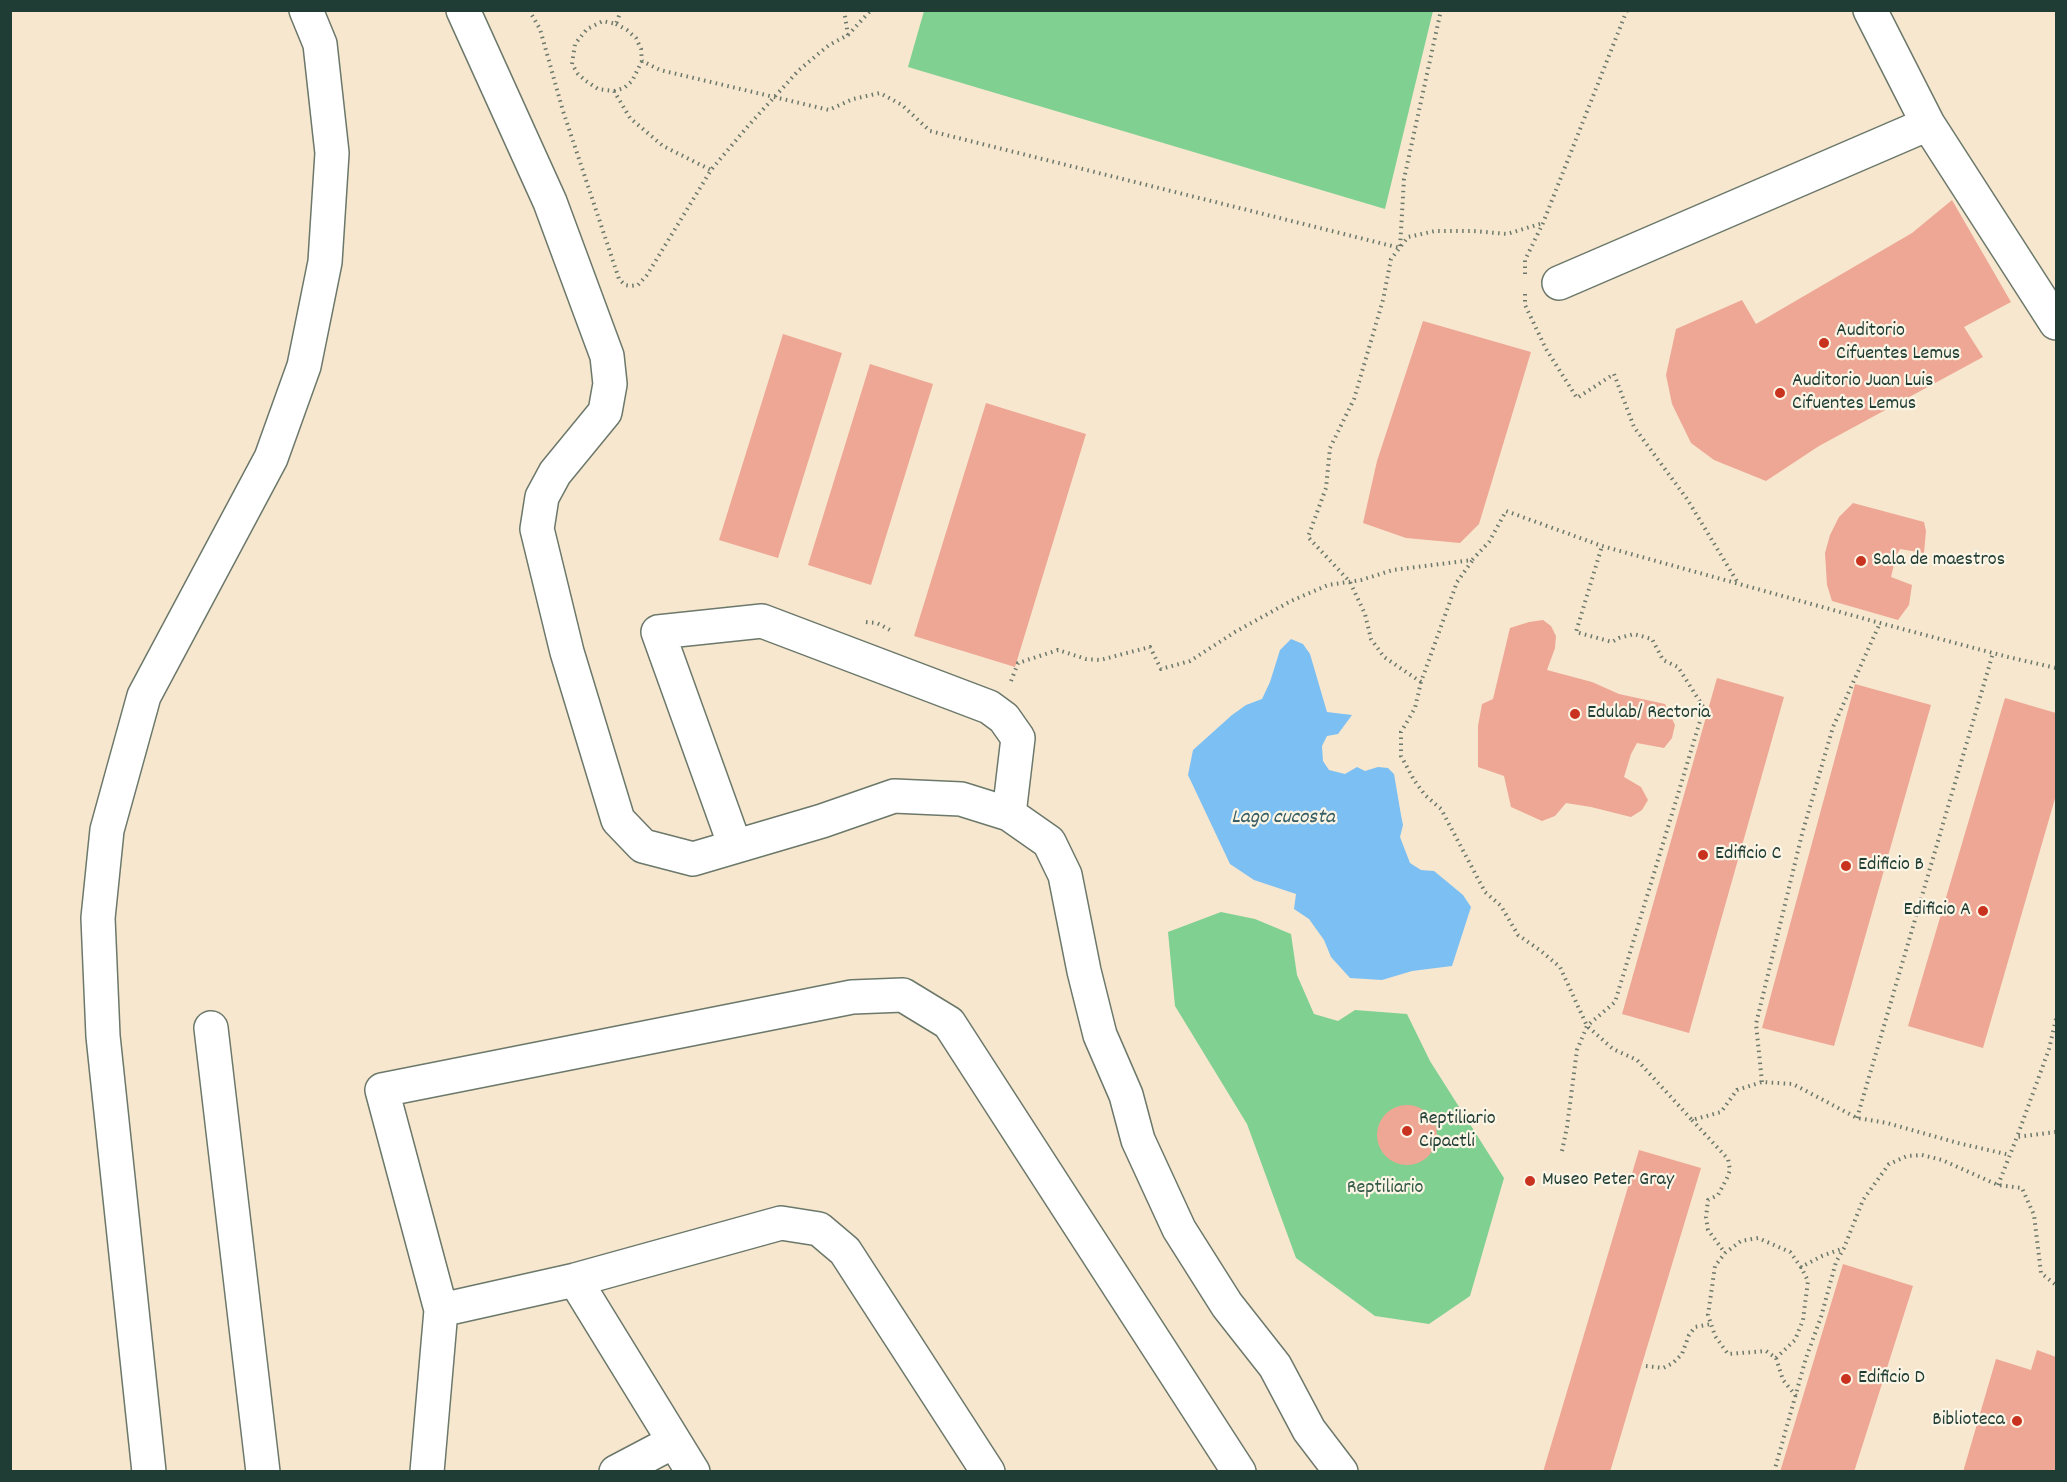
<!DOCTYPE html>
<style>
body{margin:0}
#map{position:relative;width:2067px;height:1482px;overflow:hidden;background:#f7e7cf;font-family:Dekko,sans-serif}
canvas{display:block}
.frame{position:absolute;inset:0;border:12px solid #1f3d34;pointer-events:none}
</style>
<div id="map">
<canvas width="2067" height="1482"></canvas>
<div class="frame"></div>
</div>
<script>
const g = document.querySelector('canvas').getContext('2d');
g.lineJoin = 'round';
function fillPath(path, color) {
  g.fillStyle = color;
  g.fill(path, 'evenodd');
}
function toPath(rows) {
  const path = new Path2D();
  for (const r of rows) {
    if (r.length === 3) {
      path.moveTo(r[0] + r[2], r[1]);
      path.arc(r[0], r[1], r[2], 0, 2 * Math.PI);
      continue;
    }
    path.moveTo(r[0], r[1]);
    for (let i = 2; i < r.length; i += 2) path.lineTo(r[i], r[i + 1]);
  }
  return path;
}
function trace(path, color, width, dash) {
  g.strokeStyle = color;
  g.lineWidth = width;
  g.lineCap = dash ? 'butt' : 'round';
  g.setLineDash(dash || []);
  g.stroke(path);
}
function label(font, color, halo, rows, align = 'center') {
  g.font = font + ' Dekko,sans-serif';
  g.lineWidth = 4.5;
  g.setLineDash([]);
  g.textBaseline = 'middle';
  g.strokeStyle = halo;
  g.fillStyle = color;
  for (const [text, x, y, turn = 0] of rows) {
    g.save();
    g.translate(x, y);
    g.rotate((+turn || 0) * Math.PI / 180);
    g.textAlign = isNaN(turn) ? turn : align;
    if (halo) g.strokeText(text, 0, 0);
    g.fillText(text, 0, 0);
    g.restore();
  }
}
fillPath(toPath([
 [924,11,924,10,1433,11,1385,209,908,67],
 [1221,912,1255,919,1291,934,1297,975,1314,1014,1338,1021,1355,1010,1407,1014,1430,1061,1504,1178,1470,1296,1429,1324,1375,1316,1296,1258,1247,1124,1175,1006,1168,932]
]), '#80d091');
fillPath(toPath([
 [1291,639,1303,644,1310,654,1327,712,1352,715,1338,734,1327,736,1322,746,1323,761,1329,770,1345,774,1357,767,1365,771,1378,767,1388,768,1394,774,1401,815,1403,825,1400,837,1410,863,1421,870,1434,871,1445,880,1463,895,1471,907,1452,966,1412,971,1382,980,1350,978,1331,957,1324,940,1309,919,1294,909,1296,894,1254,880,1230,864,1188,775,1193,750,1232,715,1246,705,1262,699,1270,682,1280,650]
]), '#7cbff2');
fillPath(toPath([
 [1952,200,2011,302,1964,327,1983,357,1819,446,1766,481,1714,460,1691,443,1672,404,1666,375,1676,329,1742,300,1756,324,1912,233],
 [1423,321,1531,352,1479,524,1460,543,1406,538,1363,523,1377,461],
 [783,334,842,353,778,558,719,540],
 [870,364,933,384,871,585,808,565],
 [986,403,1086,434,1015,667,914,636],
 [1853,503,1924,522,1926,531,1924,553,1900,549,1896,556,1891,577,1912,585,1909,605,1898,620,1832,601,1827,585,1825,553,1830,535,1839,517],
 [1543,620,1551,626,1556,636,1555,648,1547,670,1592,682,1619,694,1665,704,1675,725,1672,738,1664,748,1637,743,1631,754,1624,777,1641,787,1648,800,1642,810,1631,817,1591,807,1566,803,1555,816,1542,821,1511,807,1504,776,1478,767,1478,726,1482,704,1493,699,1510,628,1529,622],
 [1717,678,1784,697,1689,1033,1622,1014],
 [1855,684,1931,705,1834,1046,1762,1028],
 [2005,698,2056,713,2056,795,1983,1048,1908,1026],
 [1407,1135,30],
 [1639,1150,1701,1168,1636,1384,1610,1472,1543,1472],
 [1843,1264,1913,1286,1854,1472,1780,1472],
 [2037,1350,2056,1357,2056,1472,1963,1472,1996,1359,2031,1370]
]), '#eea794');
const minor = toPath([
 [463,10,550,202,607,356,610,384,605,412,555,473,542,497,537,529,567,652,618,820,643,846,693,859,822,821,894,796,961,799,1009,814,1049,842,1065,875,1084,971,1100,1035,1126,1095,1138,1140,1179,1229,1227,1305,1275,1366,1309,1430,1341,1472],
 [1870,10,1928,124,2056,323],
 [1559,283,1928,124],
 [735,846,658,632,762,621,989,707,1004,718,1018,738,1009,814],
 [211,1028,263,1472],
 [575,1280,693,1472],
 [441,1310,575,1280,781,1223,819,1229,845,1251,988,1472],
 [427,1472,441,1310,382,1090,852,997,903,995,949,1023,1239,1472],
 [616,1472,673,1442]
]);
const major = toPath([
 [149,1472,103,1036,98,918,107,830,144,696,271,458,304,366,325,262,332,153,320,44,306,10]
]);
trace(minor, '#6b786a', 36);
trace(major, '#6b786a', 36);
trace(toPath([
 [529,10,540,29,563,111,619,279,625,285,630,286,638,285,647,275,711,170,748,126,799,70,829,45,848,35,871,10],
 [621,10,616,24,603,21,587,29,575,44,572,64,578,74,586,81,598,89,614,91,630,118,663,146,711,170],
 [844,10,848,35],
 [616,24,627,30,636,38,641,49,642,61,660,70,829,110,853,99,880,93,902,105,930,131,1400,248,1404,179,1441,10],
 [614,91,624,88,632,81,642,61],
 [1525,274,1525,260,1543,223,1627,10],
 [1525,294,1525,305,1546,349,1577,398,1614,374,1634,427,1687,499,1738,583],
 [1472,561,1457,582,1421,682,1415,708,1401,732,1401,756,1414,780,1425,795,1441,809,1485,892,1501,906,1518,935,1541,951,1560,967,1587,1026,1613,1049,1637,1060,1692,1120,1721,1112,1737,1090,1762,1082,1793,1084,1857,1118,1887,1123,1958,1143,2010,1155],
 [866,622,877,623,890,630],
 [1011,681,1018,663,1058,650,1086,659,1100,660,1150,647,1161,669,1190,661,1235,632,1291,601,1328,585,1361,580,1393,570,1472,560,1489,542,1506,511,1602,546,1880,623,2008,657,2056,668],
 [1421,682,1384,657,1371,639,1365,614,1350,582,1308,537,1326,488,1330,448,1354,399,1383,300,1391,259,1408,237,1435,231,1474,231,1507,234,1543,223],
 [2056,1019,2049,1049,2017,1137,2056,1132],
 [1762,1082,1756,1024,1802,834,1833,727,1880,623],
 [1857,1118,1993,653],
 [1692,1120,1728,1159,1730,1170,1727,1178,1718,1195,1708,1200,1706,1217,1708,1230,1725,1253],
 [1562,1151,1567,1127,1577,1050,1587,1026,1615,1002,1704,708,1678,667,1663,660,1652,639,1634,634,1619,638,1612,642,1576,632,1602,546],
 [1998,1185,2017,1137],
 [1776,1358,1795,1340,1803,1320,1808,1281,1801,1267],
 [1646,1366,1663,1368,1673,1363,1682,1354,1689,1335,1695,1327,1711,1324],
 [1796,1396,1783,1380,1776,1358,1766,1351,1728,1354,1715,1336,1708,1315,1715,1266,1725,1253,1741,1241,1758,1238,1790,1252,1801,1267,1822,1256,1844,1248],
 [1774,1472,1806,1358,1821,1317,1836,1262,1844,1248,1863,1200,1889,1164,1907,1156,1922,1155,1942,1160,1998,1185,2022,1188,2034,1215,2041,1273,2056,1285]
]), '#6b786a', 4, [1.5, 4.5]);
trace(minor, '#fff', 33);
trace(major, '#fff', 33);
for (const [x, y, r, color] of [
 [1824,343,6,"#c8321e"],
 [1780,393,6,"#c8321e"],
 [1861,561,6,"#c8321e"],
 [1575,714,6,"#c8321e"],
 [1703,855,6,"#c8321e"],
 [1846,866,6,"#c8321e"],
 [1983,911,6,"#c8321e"],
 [1407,1131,6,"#c8321e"],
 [1530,1181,6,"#c8321e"],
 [1846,1379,6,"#c8321e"],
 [2017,1421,6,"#c8321e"]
]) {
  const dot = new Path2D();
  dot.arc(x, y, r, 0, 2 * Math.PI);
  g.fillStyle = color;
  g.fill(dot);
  trace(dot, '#fcf5e5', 2);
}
label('20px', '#1f3d34', '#fcf5e5', [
 ["Auditorio",1836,332],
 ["Cifuentes Lemus",1836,355],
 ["Auditorio Juan Luis",1792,382],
 ["Cifuentes Lemus",1792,405],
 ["Sala de maestros",1873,561],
 ["Edulab/ Rectoria",1587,714],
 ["Edificio C",1715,855],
 ["Edificio B",1858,866],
 ["Edificio A",1971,911,"right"],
 ["Reptiliario",1419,1120],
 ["Cipactli",1419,1143],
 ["Museo Peter Gray",1542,1181],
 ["Edificio D",1858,1379],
 ["Biblioteca",2005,1421,"right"]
], 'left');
label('20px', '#325a47', '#fcf5e5', [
 ["Reptiliario",1385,1189]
]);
label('italic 21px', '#365e64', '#fcf5e5', [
 ["Lago cucosta",1283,819]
]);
</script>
